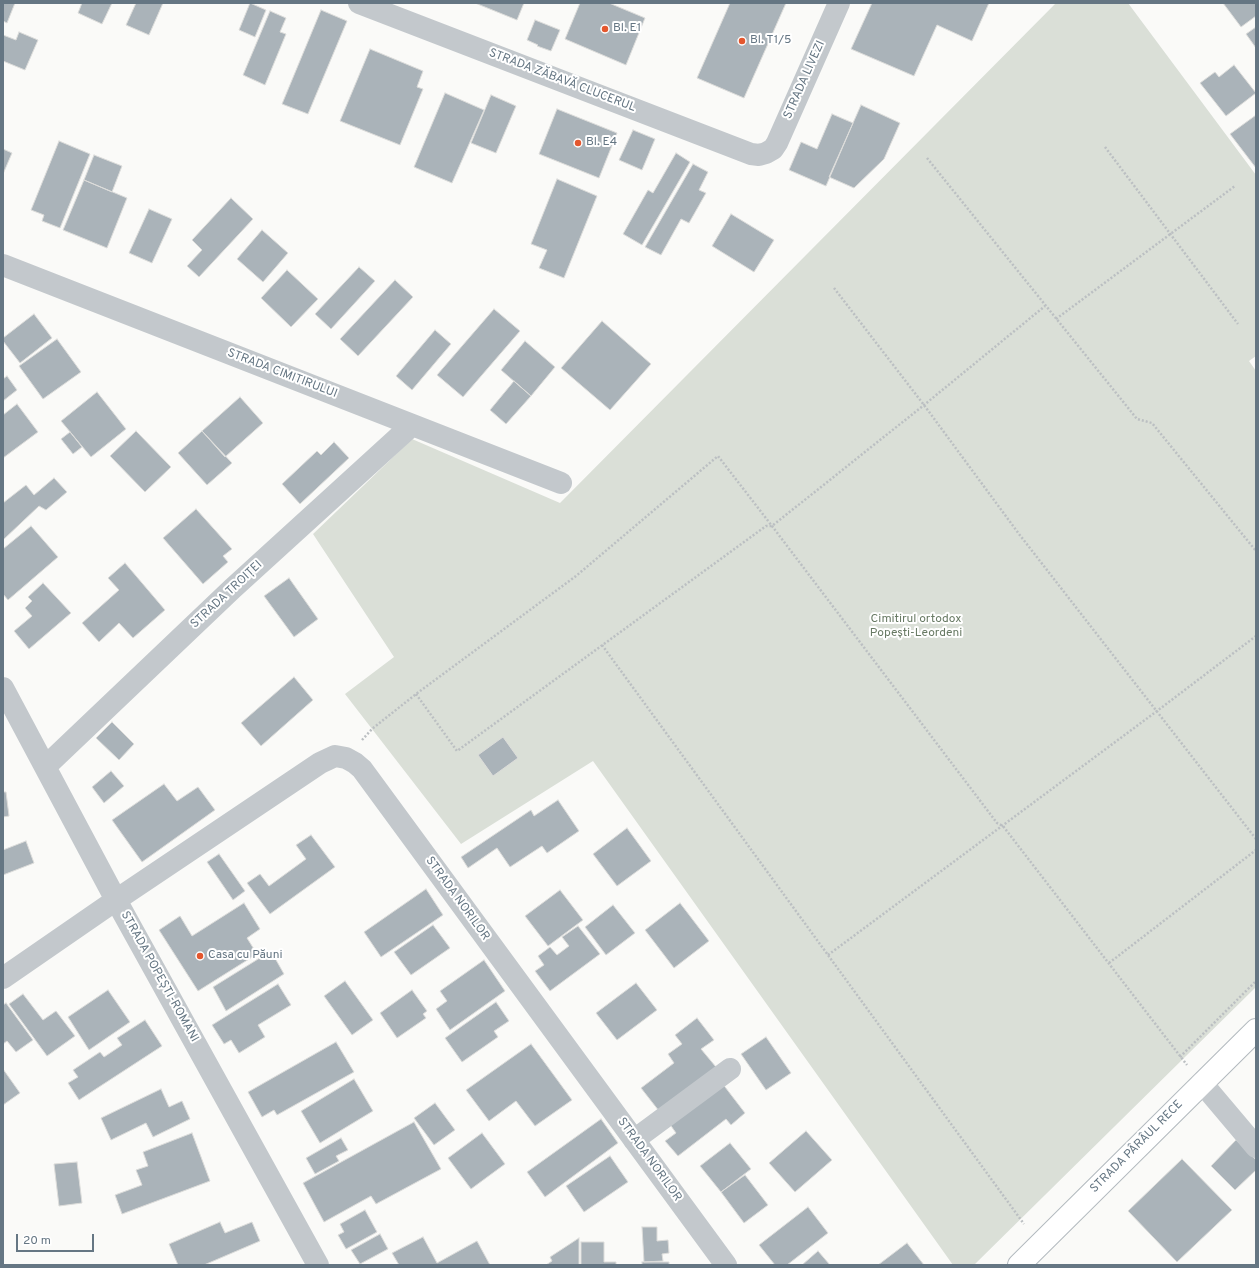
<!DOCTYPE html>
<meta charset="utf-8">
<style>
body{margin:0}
#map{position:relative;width:1259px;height:1268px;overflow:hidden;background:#fafaf8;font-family:Overpass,sans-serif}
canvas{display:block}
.frame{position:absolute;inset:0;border:4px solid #657683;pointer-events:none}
.scale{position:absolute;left:16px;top:1234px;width:78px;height:18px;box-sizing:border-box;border:2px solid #657683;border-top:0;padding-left:5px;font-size:12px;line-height:14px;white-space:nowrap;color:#657683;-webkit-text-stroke:3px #fff;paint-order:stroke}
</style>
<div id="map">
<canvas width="1259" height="1268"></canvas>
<div class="frame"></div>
<div class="scale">20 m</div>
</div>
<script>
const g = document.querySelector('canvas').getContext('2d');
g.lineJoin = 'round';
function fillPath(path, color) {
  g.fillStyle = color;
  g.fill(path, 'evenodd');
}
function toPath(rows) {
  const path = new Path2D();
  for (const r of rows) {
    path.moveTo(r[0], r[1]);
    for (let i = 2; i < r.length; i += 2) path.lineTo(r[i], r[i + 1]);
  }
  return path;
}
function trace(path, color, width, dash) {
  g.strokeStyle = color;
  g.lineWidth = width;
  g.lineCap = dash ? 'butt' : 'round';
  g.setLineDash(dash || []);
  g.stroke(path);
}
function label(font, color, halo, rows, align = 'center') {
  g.font = font + ' Overpass,sans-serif';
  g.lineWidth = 4;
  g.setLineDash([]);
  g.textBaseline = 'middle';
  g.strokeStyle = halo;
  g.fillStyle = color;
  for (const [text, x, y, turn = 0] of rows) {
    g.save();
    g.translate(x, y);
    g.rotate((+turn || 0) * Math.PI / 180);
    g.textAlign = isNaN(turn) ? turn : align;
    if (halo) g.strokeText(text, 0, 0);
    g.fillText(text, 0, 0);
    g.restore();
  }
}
fillPath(toPath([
 [1056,3,1128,3,1256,175,1256,356,1249,361,1256,371,1256,987,974,1265,953,1265,593,761,461,844,345,694,394,657,313,534,412,439,560,503]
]), '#dadfd7');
const building = toPath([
 [3,3,15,3,7,23,3,21,3,3],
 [82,3,112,3,102,24,78,13,82,3],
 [136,3,163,3,149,35,126,25,136,3],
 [250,3,266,10,255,37,239,30,250,3],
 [475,3,524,3,517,20,475,3],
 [580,3,609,3,645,18,626,65,565,39,580,3],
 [730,3,786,3,744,98,697,78,730,3],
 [872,3,989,3,972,41,937,25,914,76,851,49,872,3],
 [1223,3,1256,3,1256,16,1241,27,1223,3],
 [321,10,347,21,308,114,282,104,321,10],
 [270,11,286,18,280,32,286,34,265,85,243,75,270,11],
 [535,20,560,30,551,51,537,46,538,45,527,40,535,20],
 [1256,27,1256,48,1246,34,1256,27],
 [19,32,38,40,25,70,3,61,3,35,16,40,19,32],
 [370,49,423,71,417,87,423,89,400,145,340,121,370,49],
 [1234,65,1256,93,1226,116,1200,83,1215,72,1219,77,1234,65],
 [445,93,484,110,452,183,414,167,445,93],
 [491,95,516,106,496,153,471,143,491,95],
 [861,105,900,123,884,159,854,188,829,177,861,105],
 [557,109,617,133,599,178,539,154,557,109],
 [832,114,853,123,826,186,789,170,801,142,817,149,832,114],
 [1256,115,1256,168,1230,134,1256,115],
 [633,130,655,139,642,170,619,160,633,130],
 [59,141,90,154,60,228,42,221,44,215,31,210,59,141],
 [3,149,12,153,3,174,3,149],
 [676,153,690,162,642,245,623,234,648,190,653,193,676,153],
 [94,155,122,166,112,192,84,180,94,155],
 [693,164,708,172,699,190,706,193,689,223,681,219,661,255,645,247,693,164],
 [557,179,597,196,564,278,539,268,547,250,531,244,557,179],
 [84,180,127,198,107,248,63,230,84,180],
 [231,198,253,219,199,277,187,266,202,250,192,240,231,198],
 [149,209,172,219,152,263,129,253,149,209],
 [731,214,774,240,754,272,712,246,731,214],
 [262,230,288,253,263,282,237,259,262,230],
 [359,267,375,281,331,329,315,314,359,267],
 [287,270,318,299,291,327,261,298,287,270],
 [395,280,413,297,358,356,340,339,395,280],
 [494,309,520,331,463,397,437,375,494,309],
 [34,314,52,338,20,363,3,341,3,338,34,314],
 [602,321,651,364,610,410,561,368,602,321],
 [435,330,451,344,412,390,396,376,435,330],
 [57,339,81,372,43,399,19,366,57,339],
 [525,341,555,367,531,396,501,370,525,341],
 [7,376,17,390,3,401,3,379,7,376],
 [514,381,531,396,506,424,490,410,514,381],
 [97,392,126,429,91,457,61,421,97,392],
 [240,397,263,423,225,457,202,431,240,397],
 [17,404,38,432,3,458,3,415,17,404],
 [136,431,171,467,145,492,110,456,136,431],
 [202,431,232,463,207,485,178,453,202,431],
 [70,432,82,447,73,454,61,439,70,432],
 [334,442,349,458,300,504,282,484,317,451,321,455,334,442],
 [54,478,67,492,46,510,39,506,3,540,3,503,26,485,34,495,54,478],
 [196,509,232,549,223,556,228,562,203,584,163,538,196,509],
 [31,526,58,557,8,600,3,594,3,549,31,526],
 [125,563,165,610,133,638,119,623,99,642,82,623,119,590,108,578,125,563],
 [289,578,318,619,294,637,264,596,289,578],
 [43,583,71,613,29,649,14,631,32,616,25,608,32,601,28,597,43,583],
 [294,677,313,700,261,746,241,723,294,677],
 [112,722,134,744,119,760,96,738,112,722],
 [503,737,518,758,493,776,478,755,503,737],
 [111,771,124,786,104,803,92,787,111,771],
 [164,784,177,801,198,787,215,810,142,862,112,820,164,784],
 [3,792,6,792,9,816,3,817,3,792],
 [558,800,579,831,547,853,542,846,510,867,497,848,468,868,461,857,531,810,534,816,558,800],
 [627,828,651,861,617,886,593,854,627,828],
 [311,835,335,867,270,914,247,883,260,874,269,886,306,859,296,845,311,835],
 [26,841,34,863,3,875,3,850,26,841],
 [219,854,245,891,233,900,207,862,219,854],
 [426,889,443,915,381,957,364,932,426,889],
 [560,890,583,920,548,946,525,916,560,890],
 [244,903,260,929,247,938,257,954,198,991,159,930,180,916,192,936,244,903],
 [680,903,709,941,674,968,645,930,680,903],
 [613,905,635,933,606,955,585,927,613,905],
 [433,925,450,948,411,975,394,952,433,925],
 [578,926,600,954,550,991,535,971,544,965,538,956,550,947,557,955,569,946,562,937,578,926],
 [271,951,284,974,226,1011,213,987,271,951],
 [484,960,505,991,450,1030,436,1009,447,1001,440,991,484,960],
 [345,981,373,1020,352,1035,324,996,345,981],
 [636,983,657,1010,617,1040,596,1013,636,983],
 [278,984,291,1005,258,1025,265,1037,239,1053,231,1040,224,1044,212,1025,278,984],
 [108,990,130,1022,89,1050,68,1017,108,990],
 [412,990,427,1011,423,1014,426,1018,397,1038,380,1013,412,990],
 [23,994,43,1020,56,1011,75,1036,47,1056,9,1004,23,994],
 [496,1002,509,1021,494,1031,498,1037,462,1062,445,1038,496,1002],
 [6,1003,33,1040,16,1052,7,1041,3,1044,3,1005,6,1003],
 [697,1018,714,1040,701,1049,716,1067,659,1111,641,1088,674,1063,668,1054,682,1044,675,1035,697,1018],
 [145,1020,162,1046,79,1100,68,1083,78,1077,73,1070,100,1052,104,1057,122,1045,117,1038,145,1020],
 [766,1037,791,1073,766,1090,741,1054,766,1037],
 [336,1042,354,1072,277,1115,274,1110,262,1117,248,1092,336,1042],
 [531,1044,572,1100,535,1126,516,1101,489,1121,466,1090,531,1044],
 [3,1069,20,1093,3,1105,3,1069],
 [354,1079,373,1111,320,1143,301,1111,354,1079],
 [722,1083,745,1113,731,1125,726,1119,678,1156,665,1141,676,1133,669,1123,722,1083],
 [161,1089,169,1107,182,1101,190,1119,153,1137,146,1123,111,1140,101,1118,161,1089],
 [435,1103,455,1130,434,1145,414,1118,435,1103],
 [601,1119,618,1143,545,1197,527,1172,601,1119],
 [414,1122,441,1169,376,1204,371,1196,324,1222,303,1183,414,1122],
 [806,1131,832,1160,795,1192,769,1163,806,1131],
 [192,1133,210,1181,122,1214,115,1195,142,1185,136,1170,148,1166,143,1152,192,1133],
 [482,1133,505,1164,471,1189,448,1158,482,1133],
 [341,1138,348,1150,336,1156,339,1161,315,1174,306,1158,341,1138],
 [1236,1140,1256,1160,1256,1170,1235,1190,1211,1166,1236,1140],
 [730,1143,751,1169,721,1192,700,1166,730,1143],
 [610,1156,628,1182,584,1212,566,1186,610,1156],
 [1182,1159,1232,1210,1177,1262,1128,1211,1182,1159],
 [77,1162,82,1203,59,1206,54,1164,77,1162],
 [745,1175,768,1205,744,1223,721,1192,745,1175],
 [808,1207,828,1233,787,1265,775,1265,759,1245,808,1207],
 [365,1210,377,1232,346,1249,338,1235,344,1232,340,1224,365,1210],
 [220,1222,225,1233,252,1222,260,1241,204,1265,178,1265,169,1244,220,1222],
 [642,1227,657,1227,657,1241,668,1240,669,1253,662,1254,663,1261,644,1262,642,1227],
 [380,1234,388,1249,360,1264,351,1250,380,1234],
 [423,1237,437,1263,477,1241,490,1265,399,1265,392,1253,423,1237],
 [579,1238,579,1265,546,1265,552,1261,550,1257,579,1238],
 [581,1242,604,1242,604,1262,616,1262,616,1265,581,1265,581,1242],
 [907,1243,924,1265,878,1265,907,1243],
 [818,1251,830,1265,802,1265,818,1251],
 [642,1262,669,1262,669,1265,642,1265,642,1262]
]);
fillPath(building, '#aab3b9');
trace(building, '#dcdcda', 1);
const secondary = toPath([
 [1019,1265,1256,1030]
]);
trace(secondary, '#b3babf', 24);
trace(toPath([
 [1105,147,1238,324],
 [927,158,1137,419,1152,423,1256,551],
 [834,288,924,405,1019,534,1256,839],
 [1056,319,1235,186],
 [602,645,1024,1224],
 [416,694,457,751,766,526,772,526,924,405,1045,306],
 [362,740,372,729,416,694,576,576,718,456,772,526,997,823,1003,826,1187,1065],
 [828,955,1157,711,1256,636],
 [1109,963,1256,850],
 [1180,1057,1256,981]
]), '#bbbfc2', 2.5, [2, 2]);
trace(toPath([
 [359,3,751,154,759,155,766,153,773,149,777,143,839,3],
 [3,265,561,483],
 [3,688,116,900,318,1265],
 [45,767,232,589,412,425],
 [3,978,116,900,320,763,335,756,346,758,355,763,362,769,726,1265],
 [1202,1083,1256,1147],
 [634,1140,730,1069]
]), '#c3c8cc', 22);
trace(secondary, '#fff', 22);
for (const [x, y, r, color] of [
 [605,29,4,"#e4572e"],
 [742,41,4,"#e4572e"],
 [578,143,4,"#e4572e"],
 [200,956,4,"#e4572e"]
]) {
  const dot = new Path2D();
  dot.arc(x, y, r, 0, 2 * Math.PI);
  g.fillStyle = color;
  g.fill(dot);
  trace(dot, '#fff', 1.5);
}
label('12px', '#657683', '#fff', [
 ["Bl. E1",613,29],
 ["Bl. T1/5",750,41],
 ["Bl. E4",586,143],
 ["Casa cu Păuni",208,956]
], 'left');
label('12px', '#657683', '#fff', [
 ["STRADA LIVEZI",805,80,-66],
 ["STRADA ZĂBAVĂ CLUCERUL",562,81,21],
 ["STRADA CIMITIRULUI",282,374,21],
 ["STRADA TROIȚEI",227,595,-43],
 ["STRADA NORILOR",457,899,54],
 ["STRADA POPEȘTI-ROMANI",159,977,61],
 ["STRADA PÂRÂUL RECE",1137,1147,-45],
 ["STRADA NORILOR",649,1160,54]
]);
label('12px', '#687a64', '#fff', [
 ["Cimitirul ortodox",916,620],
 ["Popești-Leordeni",916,634]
]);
</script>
